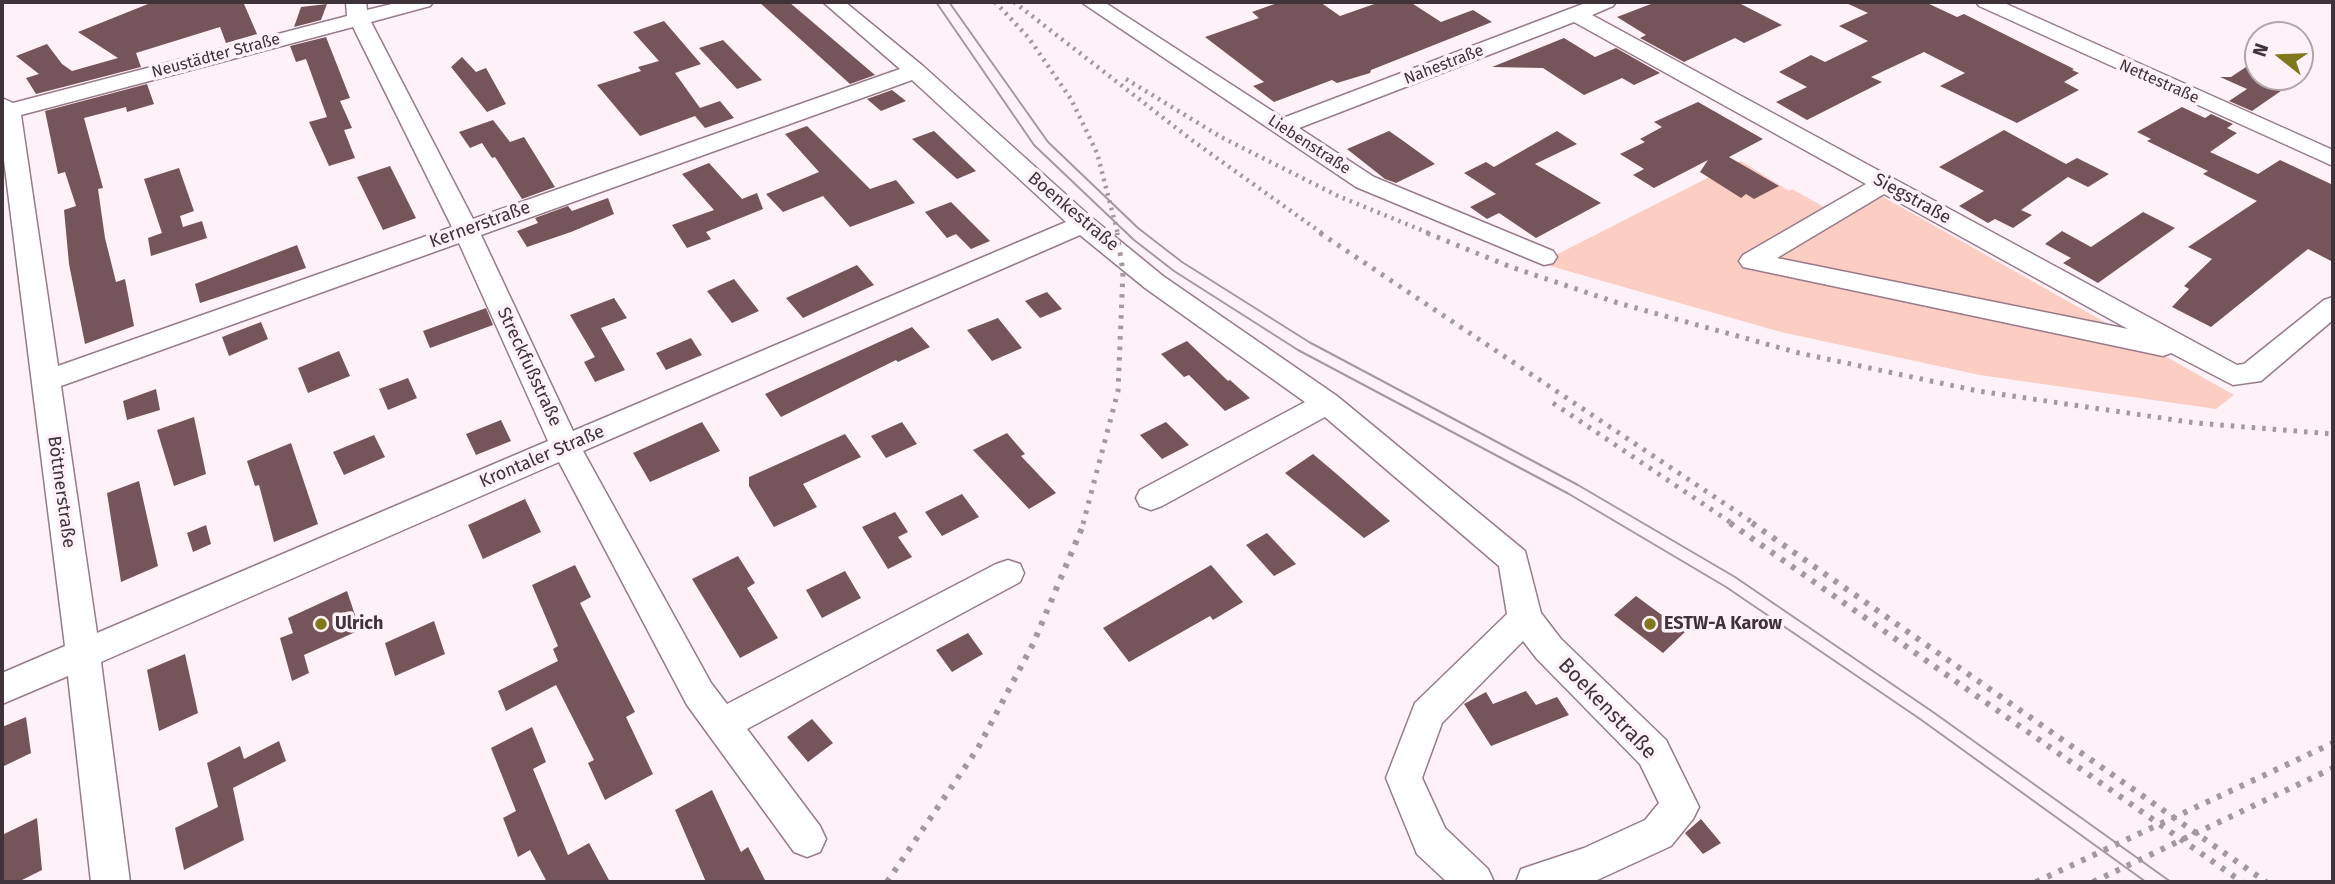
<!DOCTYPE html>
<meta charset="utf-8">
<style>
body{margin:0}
#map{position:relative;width:2335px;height:884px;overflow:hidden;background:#fff1f8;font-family:"Fira Sans",sans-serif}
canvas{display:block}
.frame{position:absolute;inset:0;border:4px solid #3f3239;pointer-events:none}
.north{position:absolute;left:2244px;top:21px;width:70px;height:70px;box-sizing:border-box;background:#fff1f8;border:2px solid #b2a5ac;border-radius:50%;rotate:288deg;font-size:19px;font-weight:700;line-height:28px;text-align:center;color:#3f3239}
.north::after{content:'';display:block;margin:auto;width:24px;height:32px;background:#81781c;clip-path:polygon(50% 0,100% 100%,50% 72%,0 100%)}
</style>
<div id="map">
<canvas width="2335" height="884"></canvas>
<div class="frame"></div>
<div class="north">N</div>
</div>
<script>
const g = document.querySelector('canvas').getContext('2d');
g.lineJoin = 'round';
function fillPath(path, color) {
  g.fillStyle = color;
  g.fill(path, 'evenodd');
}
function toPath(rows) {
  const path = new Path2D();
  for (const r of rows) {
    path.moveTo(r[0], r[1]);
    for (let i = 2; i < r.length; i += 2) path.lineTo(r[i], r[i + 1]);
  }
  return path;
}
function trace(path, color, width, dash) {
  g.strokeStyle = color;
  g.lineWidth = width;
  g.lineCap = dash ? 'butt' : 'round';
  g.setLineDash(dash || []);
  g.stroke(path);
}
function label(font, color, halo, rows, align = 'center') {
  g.font = font + ' "Fira Sans",sans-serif';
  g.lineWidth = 7;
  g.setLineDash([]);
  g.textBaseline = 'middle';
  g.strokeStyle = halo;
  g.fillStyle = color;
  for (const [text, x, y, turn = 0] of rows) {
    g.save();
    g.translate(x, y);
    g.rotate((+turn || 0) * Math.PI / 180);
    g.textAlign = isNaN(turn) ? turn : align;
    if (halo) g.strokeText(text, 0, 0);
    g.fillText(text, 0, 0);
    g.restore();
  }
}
fillPath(toPath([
 [1741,161,1789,191,1792,189,1824,207,1862,185,2234,395,2216,409,1980,375,1781,332,1540,263]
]), '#fbcdc3');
fillPath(toPath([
 [153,2,244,4,257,34,226,43,220,27,136,53,141,67,36,94,26,78,39,74,16,56,47,44,62,64,72,71,118,58,78,32],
 [759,2,789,2,875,75,850,84],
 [1280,2,1320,2,1340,16,1380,2,1410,2,1441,22,1473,10,1492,22,1371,70,1370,73,1337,83,1332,80,1274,102,1253,86,1264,82,1205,37,1259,18,1252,12],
 [1656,2,1737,2,1782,25,1744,43,1735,38,1684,62,1640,38,1646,35,1617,17],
 [1844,2,1925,2,1957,17,1964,14,2074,69,2072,70,2079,73,2064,82,2079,90,2017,123,1940,86,1965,73,1924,52,1871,77,1882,82,1807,120,1776,102,1807,87,1779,72,1811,55,1825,62,1868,41,1839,26,1868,13],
 [327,4,321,20,294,27,301,7],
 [664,21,701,64,675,73,700,108,720,101,734,118,705,128,695,116,640,136,597,85,641,71,638,67,659,61,633,32],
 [326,37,350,98,340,101,352,128,344,130,355,158,329,166,309,122,327,117,306,59,296,62,290,46],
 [1564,38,1595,57,1616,48,1660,73,1634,85,1622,78,1584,95,1543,68,1492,67],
 [723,40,762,80,737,89,699,48],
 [462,57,476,72,486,68,506,104,487,112,451,67],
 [2258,59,2258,77,2301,77,2252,111,2229,101,2247,89,2220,77,2231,77],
 [147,84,154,104,127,112,126,107,84,118,103,188,98,189,105,238,116,282,125,279,134,326,85,344,69,264,64,210,76,206,65,172,58,174,45,111],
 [892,90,906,101,881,111,867,99],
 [1698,102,1763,139,1729,157,1779,186,1754,199,1746,194,1741,198,1700,172,1708,160,1654,188,1633,175,1644,169,1620,154,1645,142,1640,139,1662,127,1654,122],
 [2182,107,2205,118,2211,114,2233,124,2227,128,2237,133,2210,152,2258,174,2280,160,2333,185,2333,262,2308,249,2211,327,2172,307,2189,289,2184,286,2212,259,2188,247,2257,201,2203,174,2208,171,2147,141,2151,139,2137,132],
 [493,120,510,142,524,137,555,187,522,199,495,157,492,158,482,143,470,148,459,132],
 [807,126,870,189,896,180,915,203,850,227,823,196,783,212,766,194,819,172,785,134],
 [2004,130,2066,164,2077,158,2109,174,2088,187,2068,177,2021,210,2032,215,2013,228,1995,219,1988,223,1959,206,1984,191,1939,167],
 [934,131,976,171,957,179,912,139],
 [1389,131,1402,140,1435,164,1396,183,1385,179,1347,149],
 [1557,131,1577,144,1535,164,1601,203,1536,238,1499,213,1487,219,1470,207,1496,194,1464,173,1486,162,1494,167],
 [709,163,742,199,757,193,763,209,706,232,711,239,687,248,672,225,714,210,682,174],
 [390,166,416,218,383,230,357,177],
 [179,168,194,211,180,216,183,227,202,221,207,238,151,256,148,238,162,233,144,179],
 [608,198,614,214,571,232,527,247,517,231,538,223,535,218,568,206,572,211],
 [951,202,990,241,971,249,956,234,947,238,925,212],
 [2143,212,2175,228,2098,283,2063,263,2071,258,2045,244,2062,231,2091,247],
 [297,245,306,268,200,303,195,284],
 [857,265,874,285,803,318,786,298],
 [734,279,759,311,732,323,707,291],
 [1047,292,1062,309,1040,318,1025,301],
 [614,298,627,318,601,328,625,370,595,382,584,362,595,357,570,315],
 [486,308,493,325,430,348,423,331],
 [998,318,1022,348,992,361,967,330],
 [261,322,268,339,229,356,222,337],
 [912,327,930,347,898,362,896,360,781,417,765,394],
 [691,338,702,355,666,370,656,353],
 [1187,341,1228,381,1230,380,1250,398,1225,411,1189,375,1184,377,1161,354],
 [339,351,350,376,308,393,298,368],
 [408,378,417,398,388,410,379,389],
 [156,389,160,410,127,420,123,401],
 [194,417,206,474,174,486,157,430],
 [501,420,511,441,476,455,466,434],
 [702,422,720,451,650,482,633,453],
 [902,422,917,444,886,458,871,436],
 [1166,422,1189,445,1162,459,1140,435],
 [1007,433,1025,454,1021,456,1056,493,1029,509,973,450],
 [845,434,861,457,803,484,817,507,774,527,749,486,749,477],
 [374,435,385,457,344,475,333,452],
 [291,443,318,524,274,542,259,485,255,486,247,461],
 [1313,454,1339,476,1390,521,1364,538,1285,473],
 [139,481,158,566,121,582,107,493],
 [962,494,979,517,942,536,925,512],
 [525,499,541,532,483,559,468,525],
 [895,512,908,532,898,537,912,557,888,569,862,527],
 [206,525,211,544,193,552,187,533],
 [1267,533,1296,564,1274,576,1246,545],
 [738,556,755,583,747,588,778,638,740,658,692,579],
 [575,565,591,597,580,603,635,712,626,717,653,774,605,800,588,763,594,760,556,685,506,711,498,691,558,661,553,649,558,646,532,585],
 [1211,565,1243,602,1213,620,1210,616,1129,662,1103,628],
 [845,571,861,598,822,618,806,590],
 [347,591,360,630,304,655,309,673,292,681,280,638,293,633,288,618],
 [1636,596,1685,632,1663,653,1614,615],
 [434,621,445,654,395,676,385,643],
 [968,633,983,654,952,672,936,650],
 [185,654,198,713,159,731,147,670],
 [1526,691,1536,705,1557,697,1569,715,1491,746,1464,704,1486,692,1493,704],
 [26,717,31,753,2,767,2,727],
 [812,719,833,743,808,762,787,737],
 [532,727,546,762,533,769,568,855,589,843,610,882,547,882,530,850,518,857,503,818,516,811,491,748],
 [279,741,286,761,233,788,244,840,184,870,175,828,218,807,207,763,240,746,244,759],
 [712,790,741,852,748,847,766,882,706,882,675,810],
 [37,818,42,870,18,882,2,882,2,835],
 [1701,819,1721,843,1703,854,1685,833]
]), '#76555a');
const minor = toPath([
 [346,2,366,2,367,10,400,2,433,2,430,6,371,22,473,219,900,69,823,2,845,2,923,66,1092,218,1163,276,1337,396,1525,551,1541,613,1561,639,1666,740,1699,807,1693,819,1671,846,1593,882,1516,882,1521,869,1584,848,1645,820,1659,803,1640,764,1537,659,1523,641,1442,723,1422,778,1445,828,1488,869,1494,882,1447,882,1417,854,1386,778,1415,703,1507,614,1499,566,1325,417,1162,506,1151,510,1140,506,1136,498,1140,490,1305,402,1145,288,1080,235,583,451,711,683,727,704,996,564,1008,560,1020,564,1024,573,1020,582,747,729,820,826,826,839,820,852,807,857,794,852,687,705,559,462,101,662,130,882,91,882,68,676,2,704,2,673,65,646,2,144,2,98,13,103,347,16,346,2],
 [353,27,452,227,58,366,21,115,353,27],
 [912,80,1066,222,573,431,481,235,912,80],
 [459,243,548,441,97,633,61,386,459,243],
 [1081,2,1104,2,1283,118,1588,2,1616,2,1613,6,1592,15,2237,365,2244,364,2324,300,2333,297,2333,320,2261,381,2233,385,2171,353,2163,356,1743,267,1739,261,1743,255,1866,184,1574,22,1299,128,1374,177,1553,251,1557,257,1553,263,1544,265,1356,187,1081,2],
 [1884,194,2128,329,1777,258,1884,194],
 [1976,2,2002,2,2333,150,2333,166,1979,6,1976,2]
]);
trace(minor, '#987a8b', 3);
fillPath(minor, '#fff');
trace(toPath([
 [936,2,1034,145,1134,240,1174,271,1298,350,1569,494,1726,587,1920,719,2146,882],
 [949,2,1048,142,1138,228,1182,262,1309,342,1578,485,1735,577,1933,712,2171,882]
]), '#a5979e', 2);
trace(toPath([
 [995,2,1028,37,1071,99,1097,153,1118,234],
 [1014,2,1193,141,1323,234],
 [1126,79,1221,137,1338,196,1431,234]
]), '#a5979e', 4.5, [2.5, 5]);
trace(toPath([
 [1320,233,1755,524],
 [1427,233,1511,267,1618,303,1799,353,1978,391,2196,423,2333,434],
 [1553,403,1733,524],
 [1083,524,1118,391,1123,272,1117,233]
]), '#a5979e', 5, [3.5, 7]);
trace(toPath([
 [1730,523,2242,882],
 [1752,523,2266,882],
 [887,882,978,748,1033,644,1084,523],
 [2036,882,2333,743],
 [2093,882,2333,768]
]), '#a5979e', 6, [4.5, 8]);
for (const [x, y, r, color] of [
 [321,624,7,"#81781c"],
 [1650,624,7,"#81781c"]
]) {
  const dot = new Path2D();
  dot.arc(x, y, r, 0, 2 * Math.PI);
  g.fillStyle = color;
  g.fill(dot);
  trace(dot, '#fff1f8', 2.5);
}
label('16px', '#3f3239', '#fff1f8', [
 ["Neustädter Straße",216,56,-15],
 ["Nahestraße",1444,65,-21],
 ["Nettestraße",2159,82,24],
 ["Liebenstraße",1309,145,33]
]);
label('18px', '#3f3239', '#fff1f8', [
 ["Siegstraße",1912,199,29],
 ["Boenkestraße",1073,212,40],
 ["Kernerstraße",480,225,-20],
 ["Streckfußstraße",529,367,65],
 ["Krontaler Straße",542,457,-23],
 ["Böttnerstraße",61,492,82]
]);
label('bold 18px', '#3f3239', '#fff1f8', [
 ["Ulrich",335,624],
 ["ESTW-A Karow",1664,624]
], 'left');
label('21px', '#3f3239', '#fff1f8', [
 ["Boekenstraße",1607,709,46]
]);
</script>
